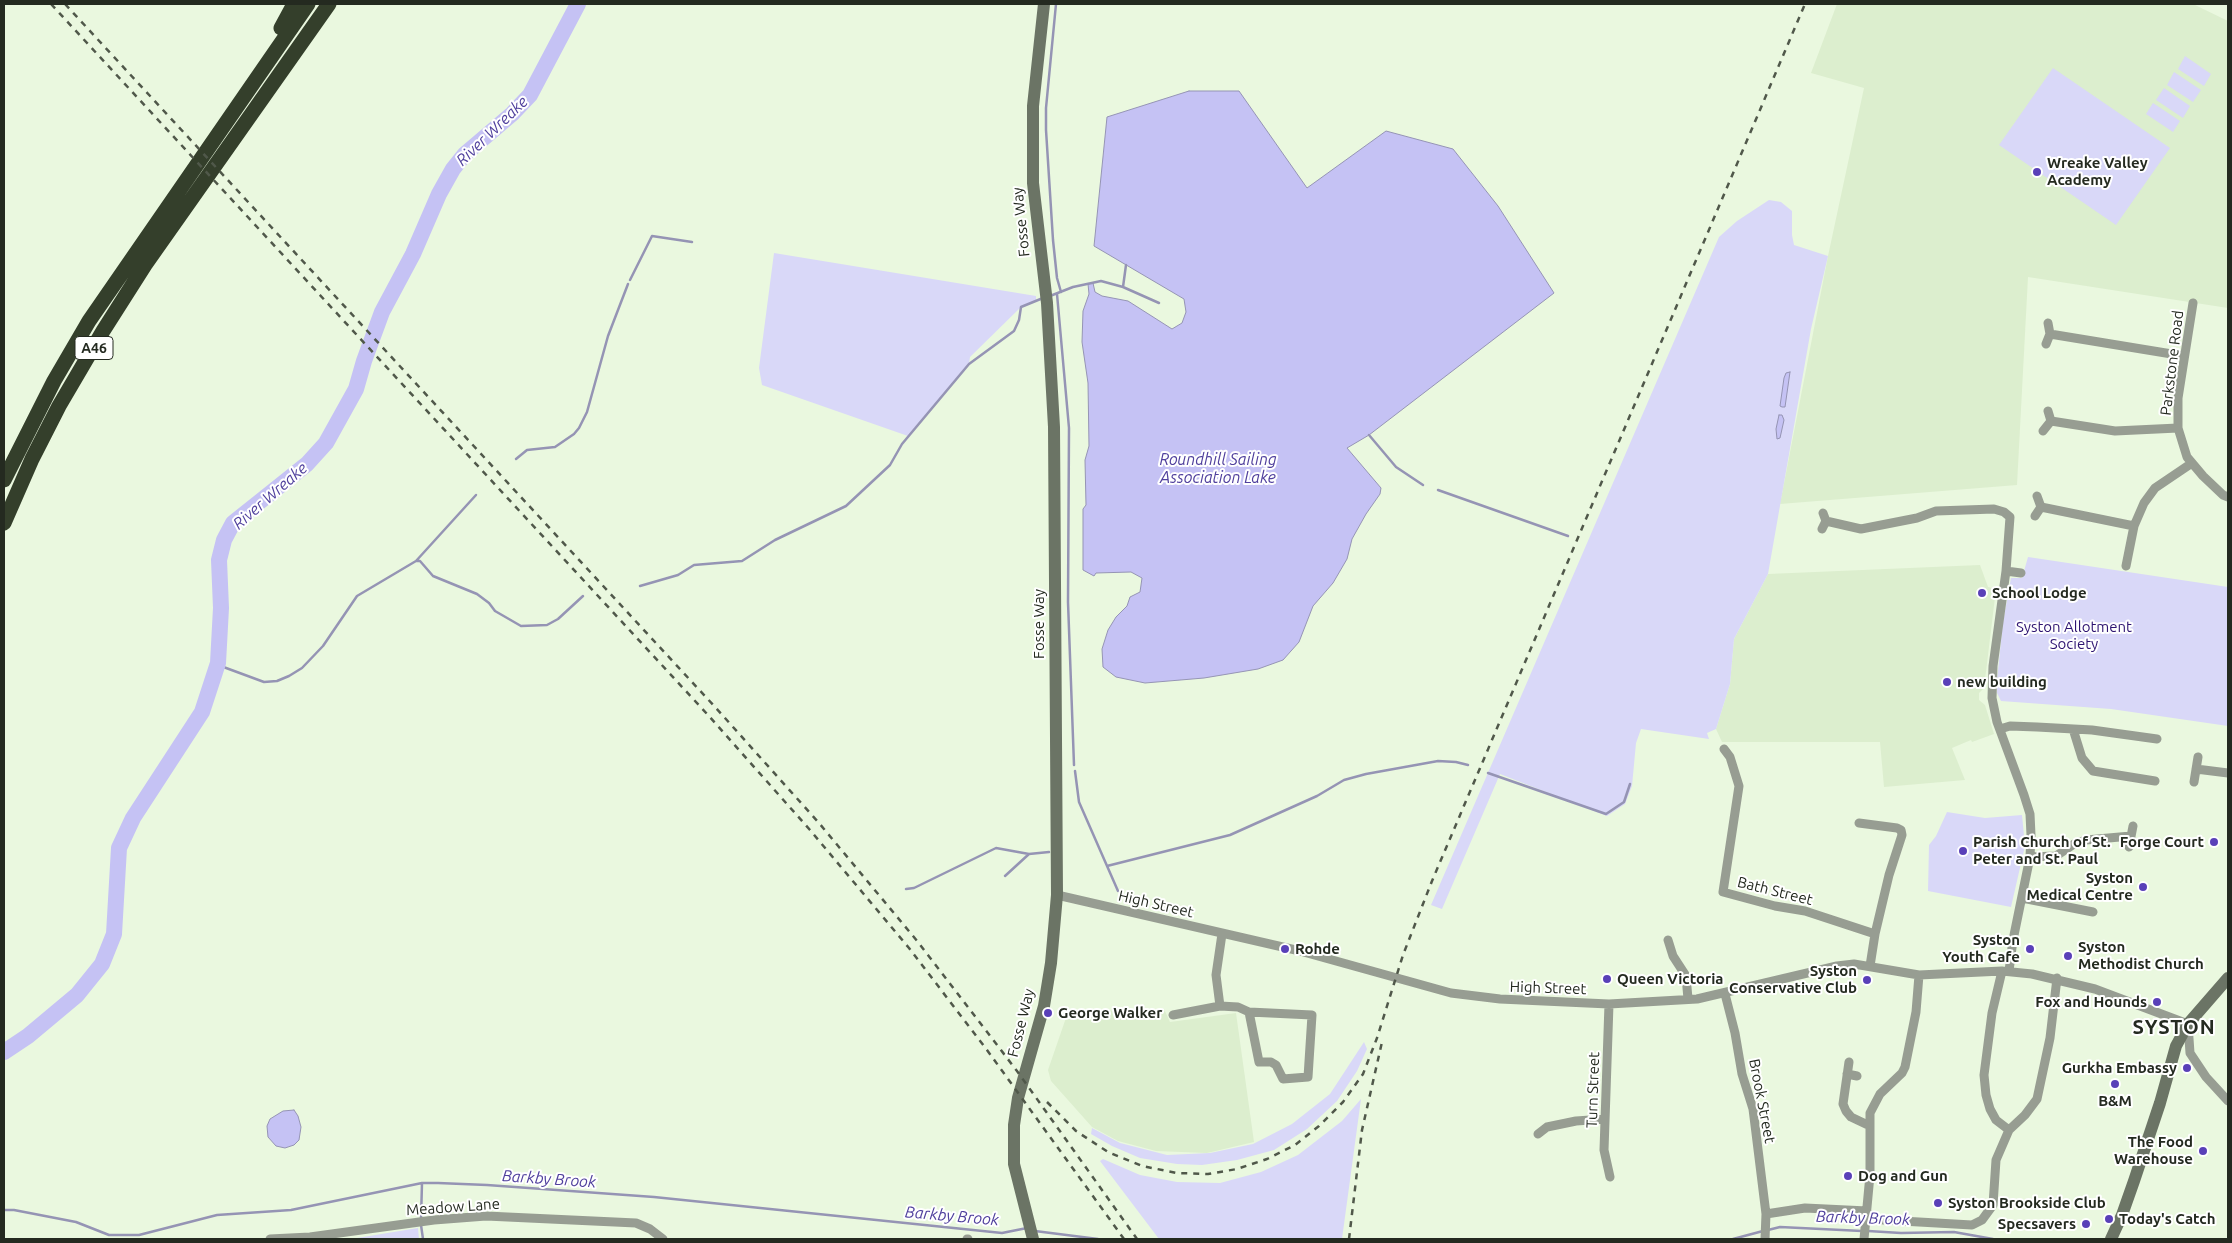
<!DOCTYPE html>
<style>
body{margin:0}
#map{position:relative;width:2232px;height:1243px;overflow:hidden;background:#eaf8df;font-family:Ubuntu,sans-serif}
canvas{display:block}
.frame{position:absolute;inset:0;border:5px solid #242a20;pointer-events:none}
</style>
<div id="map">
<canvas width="2232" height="1243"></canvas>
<div class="frame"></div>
</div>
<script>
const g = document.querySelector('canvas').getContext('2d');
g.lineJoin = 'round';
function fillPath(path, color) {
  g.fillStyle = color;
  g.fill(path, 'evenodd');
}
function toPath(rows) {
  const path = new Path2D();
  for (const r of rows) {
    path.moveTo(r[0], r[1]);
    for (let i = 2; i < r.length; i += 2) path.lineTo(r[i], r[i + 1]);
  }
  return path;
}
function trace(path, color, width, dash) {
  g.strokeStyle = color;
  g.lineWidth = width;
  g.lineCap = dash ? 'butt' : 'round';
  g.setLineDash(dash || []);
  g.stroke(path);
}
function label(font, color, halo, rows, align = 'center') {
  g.font = font + ' Ubuntu,sans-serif';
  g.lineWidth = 4;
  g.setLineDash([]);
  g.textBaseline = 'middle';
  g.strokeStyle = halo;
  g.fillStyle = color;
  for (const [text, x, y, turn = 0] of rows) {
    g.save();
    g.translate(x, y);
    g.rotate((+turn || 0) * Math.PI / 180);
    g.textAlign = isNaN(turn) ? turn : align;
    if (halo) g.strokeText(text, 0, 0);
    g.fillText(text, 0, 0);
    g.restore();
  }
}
fillPath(toPath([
 [1837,4,2193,4,2228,21,2228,308,2028,277,2017,485,1780,504,1828,256,1864,88,1811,73],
 [1980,565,1988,587,1996,589,1984,688,1979,693,1979,700,1985,705,1994,734,1972,742,1971,740,1952,748,1965,780,1884,787,1880,742,1722,742,1716,729,1730,684,1734,639,1768,574],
 [1164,1009,1170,1022,1236,1013,1254,1142,1207,1153,1156,1151,1118,1141,1092,1127,1051,1081,1048,1070,1068,1012]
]), '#dceece');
fillPath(toPath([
 [2185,56,2211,74,2204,86,2178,69],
 [2053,68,2170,148,2116,225,1999,145],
 [2174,72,2201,90,2193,102,2167,85],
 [2164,88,2190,106,2183,118,2156,100],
 [2153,103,2180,121,2173,132,2146,114],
 [1769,200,1781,202,1792,211,1792,235,1794,245,1828,256,1811,329,1768,574,1734,639,1730,684,1716,729,1707,733,1709,739,1641,729,1636,743,1632,786,1625,804,1607,816,1500,774,1442,909,1431,905,1719,237,1737,221],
 [774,253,1036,296,1036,300,1021,307,970,357,969,364,908,436,762,385,759,368],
 [2028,557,2228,587,2228,726,2111,709,2001,701,1997,693,1997,680,2003,622,2011,578,2022,578],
 [1947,812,1985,818,2022,815,2025,846,2011,907,1928,891,1929,845,1936,836],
 [1364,1042,1367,1049,1357,1071,1337,1101,1307,1129,1274,1150,1237,1160,1202,1165,1177,1164,1140,1158,1112,1146,1091,1134,1092,1128,1120,1143,1167,1155,1210,1153,1253,1144,1292,1124,1330,1094],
 [1361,1099,1342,1239,1159,1239,1100,1161,1103,1159,1140,1175,1177,1182,1220,1183,1261,1172,1298,1155,1342,1121],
 [418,1228,419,1239,351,1239]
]), '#d9d8f8');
const water = toPath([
 [1189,91,1239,91,1307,188,1386,131,1453,149,1498,206,1554,293,1369,435,1347,448,1381,488,1380,494,1366,514,1352,539,1347,559,1333,583,1313,606,1299,642,1283,660,1258,669,1204,678,1145,683,1116,677,1103,667,1102,649,1108,630,1116,617,1127,606,1130,597,1140,592,1142,578,1131,572,1096,573,1094,576,1083,570,1083,509,1086,505,1085,460,1089,446,1088,383,1082,342,1083,311,1089,294,1088,284,1093,283,1095,292,1102,296,1128,301,1172,329,1182,323,1186,312,1184,299,1094,246,1107,117,1189,91],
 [1790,372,1785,407,1782,407,1780,406,1784,378,1786,373,1790,372],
 [1779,415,1782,415,1784,420,1780,438,1777,439,1776,429,1779,415],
 [294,1110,298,1116,301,1127,299,1140,294,1145,285,1148,276,1146,268,1137,267,1126,270,1119,283,1111,294,1110]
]);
fillPath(water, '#c5c2f4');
trace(water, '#9594b4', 1);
trace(toPath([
 [1056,4,1046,108,1046,130,1053,240,1057,278,1061,292],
 [630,280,652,236,692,242],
 [1123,287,1126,265],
 [1057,294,1069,428,1068,602,1074,765],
 [1050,296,1073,287,1101,281,1123,287,1159,303],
 [1369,435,1396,467,1423,485],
 [516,459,527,450,555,447,574,434,579,428,587,412,608,336,628,284],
 [1438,490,1568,536],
 [416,561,476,495],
 [640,586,678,575,694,565,742,561,775,540,846,506,890,465,902,444,969,364,1014,331,1019,320,1021,307,1043,298],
 [218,665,264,682,277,681,289,676,302,668,323,646,357,596,416,561,420,561,433,576,477,594,489,603,495,611,521,626,547,625,558,619,583,596],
 [1075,771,1079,802,1118,891],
 [1488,773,1606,814,1624,802,1630,784],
 [1107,866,1230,835,1317,796,1344,780,1366,774,1438,761,1456,762,1468,765],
 [1005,876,1029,854],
 [906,889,914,888,996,848,1029,854,1049,852],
 [4,1210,14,1210,76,1222,109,1235,139,1235,217,1215,291,1210,422,1183,438,1183,487,1185,654,1197,1002,1233,1027,1228],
 [421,1219,422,1183],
 [421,1225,423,1239],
 [1768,1230,1780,1227,1862,1231],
 [1035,1231,1098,1239],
 [1868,1231,1901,1233,1954,1232,1993,1239],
 [1733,1239,1763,1231]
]), '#9594b4', 2.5);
trace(toPath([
 [4,1052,28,1036,77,995,102,964,114,934,119,848,133,818,202,712,218,663,221,608,219,560,224,540,233,523,307,464,326,443,356,389,364,361,382,312,413,254,439,194,453,169,465,154,512,114,530,95,578,4]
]), '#c5c2f4', 16);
trace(toPath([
 [2193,303,2178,398,2178,428,2187,457,2203,476,2223,495,2228,497],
 [2050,334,2184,356],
 [2046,344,2050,334,2048,323],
 [2051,421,2115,431,2178,428],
 [2043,431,2051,421,2048,411],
 [2041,507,2134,526],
 [2035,516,2041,507,2037,496],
 [1826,521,1861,529,1917,518,1936,511,1994,509,2004,512,2010,517,2006,571,1993,666,1992,698,1997,722,2024,795,2030,814,2031,835,2030,857,2013,940,2009,971],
 [1822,529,1826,521,1823,513],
 [2126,566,2134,526,2144,503,2155,488,2192,463],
 [2006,571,2021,573],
 [2000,729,2010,726,2037,727,2092,730,2157,739],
 [2073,729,2082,758,2093,771,2155,781],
 [1724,749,1730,757,1739,786,1723,892,1775,906,1805,911,1875,934],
 [2196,769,2228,773],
 [2194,782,2198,757],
 [1859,823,1897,828,1901,830,1902,835,1889,875,1875,934,1870,966],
 [2129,847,2133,826],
 [2030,857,2056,856,2074,844,2086,840,2131,836],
 [1057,895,1300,951,1451,993,1500,999,1609,1004,1697,999,1837,966,1854,964,1919,975,2002,971,2032,974,2095,989,2188,1024,2190,1053,2206,1077,2228,1101],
 [2022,898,2093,912],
 [1222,934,1216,975,1220,1006,1238,1007,1249,1012,1259,1062,1271,1062,1276,1065,1283,1079,1308,1077,1312,1015,1249,1012],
 [1668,940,1673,956,1686,976,1688,999],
 [1725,994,1735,1033,1742,1074,1753,1109,1766,1214,1765,1239],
 [1609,1004,1604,1150,1610,1177],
 [1173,1015,1220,1006],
 [1849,1062,1843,1104,1846,1111,1851,1117,1870,1126],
 [1847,1074,1857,1076],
 [2009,1130,2025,1115,2037,1099,2050,1038,2057,978],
 [1538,1134,1547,1127,1576,1121,1605,1119],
 [1766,1214,1805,1208,1867,1211],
 [1866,1219,1972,1225,1982,1220,1993,1205,1996,1160,2009,1130,1996,1120,1990,1109,1986,1095,1984,1075,1992,1013,2002,971],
 [270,1239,310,1237,434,1220,486,1216,636,1223,650,1229,663,1239],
 [967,1239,968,1239],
 [1864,1239,1870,1175,1870,1113,1880,1094,1902,1073,1905,1067,1916,1012,1919,975]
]), '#979d92', 9);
trace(toPath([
 [1033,1239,1014,1164,1014,1125,1018,1098,1044,1006,1051,963,1057,895,1054,427,1047,303,1033,183,1033,106,1044,4],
 [2111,1239,2122,1215,2134,1181,2160,1103,2176,1046,2188,1024,2228,978]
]), '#6b7465', 12);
trace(toPath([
 [281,28,294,4],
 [4,480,54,381,89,321,308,4],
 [4,523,32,459,59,406,103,331,145,265,329,4]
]), '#343f2b', 15);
trace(toPath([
 [51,4,708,715,810,830,909,948,987,1050,1124,1239],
 [65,4,716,708,819,823,918,942,1017,1071,1137,1239],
 [1047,1102,1076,1131,1108,1152,1142,1166,1177,1173,1208,1174,1237,1169,1267,1159,1295,1145,1319,1126,1343,1102,1363,1074,1377,1038,1403,955,1432,881,1805,4],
 [1349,1239,1362,1130,1382,1042]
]), '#50584a', 2.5, [6, 6]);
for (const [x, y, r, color] of [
 [2037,172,5,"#5940b8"],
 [1982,593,5,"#5940b8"],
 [1947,682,5,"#5940b8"],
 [2214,842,5,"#5940b8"],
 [1963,851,5,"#5940b8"],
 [2143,887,5,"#5940b8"],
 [1285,949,5,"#5940b8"],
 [2030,949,5,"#5940b8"],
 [2068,956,5,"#5940b8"],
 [1607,979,5,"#5940b8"],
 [1867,980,5,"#5940b8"],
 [2157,1002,5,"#5940b8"],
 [1048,1013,5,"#5940b8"],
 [2187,1068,5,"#5940b8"],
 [2115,1084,5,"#5940b8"],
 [2203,1151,5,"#5940b8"],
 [1848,1176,5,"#5940b8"],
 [1938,1203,5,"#5940b8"],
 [2109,1219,5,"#5940b8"],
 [2086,1224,5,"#5940b8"]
]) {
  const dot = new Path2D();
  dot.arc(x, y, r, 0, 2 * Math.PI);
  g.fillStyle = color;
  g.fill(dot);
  trace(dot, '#fff', 2);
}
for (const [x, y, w] of [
 [94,348,38]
]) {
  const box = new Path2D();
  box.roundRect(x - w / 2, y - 11.5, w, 23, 4);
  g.fillStyle = '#fff';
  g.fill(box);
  trace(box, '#242a20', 1);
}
label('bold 14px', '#242a20', null, [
 ["A46",94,348]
]);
label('bold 15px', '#242a20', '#fff', [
 ["Wreake Valley",2047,163],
 ["Academy",2047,180],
 ["School Lodge",1992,593],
 ["new building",1957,682],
 ["Parish Church of St.",1973,842],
 ["Peter and St. Paul",1973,859],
 ["Forge Court",2204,842,"right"],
 ["Syston",2133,878,"right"],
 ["Medical Centre",2133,895,"right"],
 ["Syston",2020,940,"right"],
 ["Youth Cafe",2020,957,"right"],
 ["Syston",2078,947],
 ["Methodist Church",2078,964],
 ["Rohde",1295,949],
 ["Syston",1857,971,"right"],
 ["Conservative Club",1857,988,"right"],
 ["Queen Victoria",1617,979],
 ["Fox and Hounds",2147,1002,"right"],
 ["George Walker",1058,1013],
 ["Gurkha Embassy",2177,1068,"right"],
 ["B&M",2115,1101,"center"],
 ["The Food",2193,1142,"right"],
 ["Warehouse",2193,1159,"right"],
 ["Dog and Gun",1858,1176],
 ["Syston Brookside Club",1948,1203],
 ["Today's Catch",2119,1219],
 ["Specsavers",2076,1224,"right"]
], 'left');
label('15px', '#242a20', '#fff', [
 ["Fosse Way",1021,222,-96],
 ["Parkstone Road",2172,363,-83],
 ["Fosse Way",1039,624,-90],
 ["Bath Street",1775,891,14],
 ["High Street",1156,904,13],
 ["High Street",1548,988,2],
 ["Fosse Way",1021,1023,-76],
 ["Turn Street",1593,1090,-88],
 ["Brook Street",1762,1101,79],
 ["Meadow Lane",453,1207,-4]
]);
label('15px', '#2e1471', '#fff', [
 ["Syston Allotment",2074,627],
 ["Society",2074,644]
]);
label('italic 16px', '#50409d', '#fff', [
 ["River Wreake",492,131,-44],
 ["Roundhill Sailing",1218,460],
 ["Association Lake",1218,478],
 ["River Wreake",270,496,-41],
 ["Barkby Brook",549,1179,4],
 ["Barkby Brook",952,1216,5],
 ["Barkby Brook",1863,1218,2]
]);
g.letterSpacing = '1px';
label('bold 20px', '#242a20', '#fff', [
 ["SYSTON",2174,1027]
]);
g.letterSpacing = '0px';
</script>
